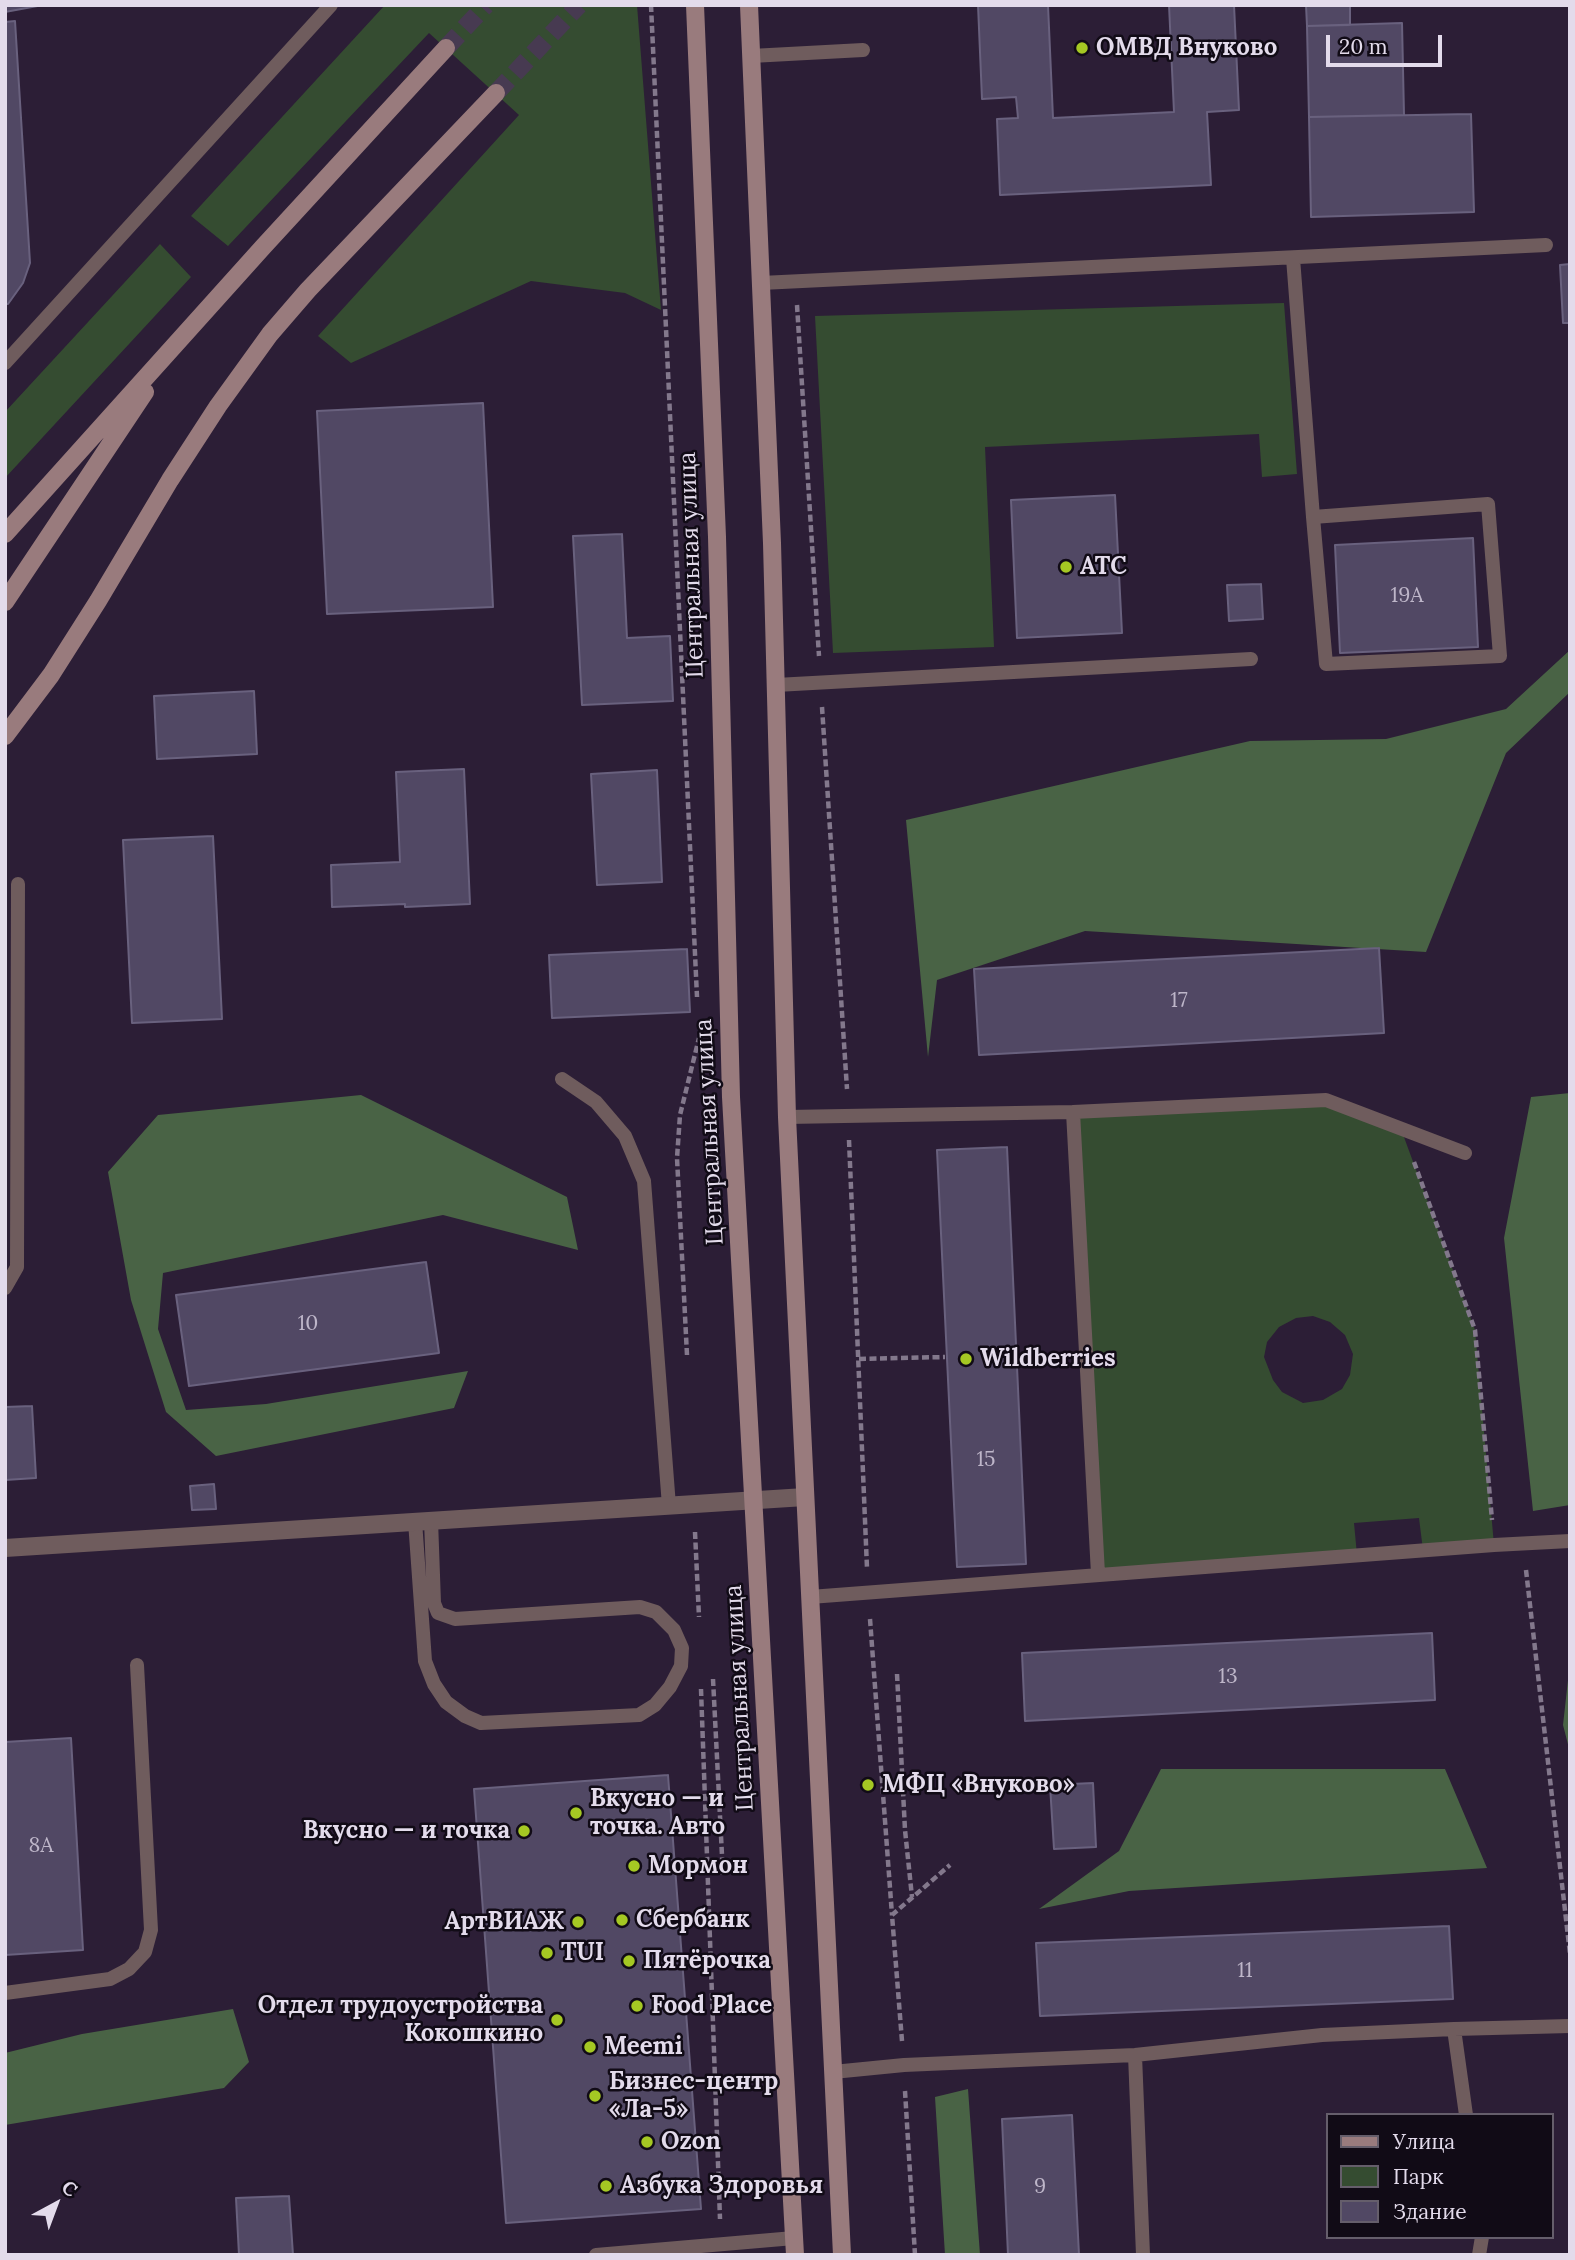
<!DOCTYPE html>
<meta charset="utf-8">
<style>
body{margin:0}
#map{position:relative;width:1575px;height:2260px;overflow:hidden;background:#2c1e36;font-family:Lora,serif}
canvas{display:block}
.frame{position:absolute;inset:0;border:7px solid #e3dbeb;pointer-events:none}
.legend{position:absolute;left:1326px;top:2113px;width:228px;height:126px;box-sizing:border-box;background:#110b16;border:2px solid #655e6b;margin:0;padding:9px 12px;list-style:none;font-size:21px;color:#e3dbeb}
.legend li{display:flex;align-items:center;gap:14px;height:35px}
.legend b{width:35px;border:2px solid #655e6b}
.north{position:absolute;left:21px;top:2169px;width:70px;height:70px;-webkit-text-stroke:5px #110b16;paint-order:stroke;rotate:41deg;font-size:19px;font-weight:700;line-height:28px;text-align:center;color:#e3dbeb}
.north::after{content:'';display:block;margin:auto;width:24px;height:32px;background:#e3dbeb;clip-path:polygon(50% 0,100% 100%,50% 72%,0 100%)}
.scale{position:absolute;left:1326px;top:35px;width:116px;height:32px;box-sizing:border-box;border:4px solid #e3dbeb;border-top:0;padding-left:9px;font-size:21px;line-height:24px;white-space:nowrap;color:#e3dbeb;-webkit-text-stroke:5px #110b16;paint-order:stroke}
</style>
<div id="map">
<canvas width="1575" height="2260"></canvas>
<div class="frame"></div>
<ul class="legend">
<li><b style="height:9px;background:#997b7d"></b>Улица</li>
<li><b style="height:19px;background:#354c31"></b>Парк</li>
<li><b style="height:19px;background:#514864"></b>Здание</li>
</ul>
<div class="north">С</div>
<div class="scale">20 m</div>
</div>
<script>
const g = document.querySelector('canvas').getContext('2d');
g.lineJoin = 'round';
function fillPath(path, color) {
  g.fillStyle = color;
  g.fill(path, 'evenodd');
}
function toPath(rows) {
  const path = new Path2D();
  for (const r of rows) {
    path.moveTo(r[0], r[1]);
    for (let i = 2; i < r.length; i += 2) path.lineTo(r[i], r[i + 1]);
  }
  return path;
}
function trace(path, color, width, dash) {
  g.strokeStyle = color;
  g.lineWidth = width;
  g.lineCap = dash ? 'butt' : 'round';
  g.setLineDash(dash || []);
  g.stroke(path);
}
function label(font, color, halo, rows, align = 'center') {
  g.font = font + ' Lora,serif';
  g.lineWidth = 5;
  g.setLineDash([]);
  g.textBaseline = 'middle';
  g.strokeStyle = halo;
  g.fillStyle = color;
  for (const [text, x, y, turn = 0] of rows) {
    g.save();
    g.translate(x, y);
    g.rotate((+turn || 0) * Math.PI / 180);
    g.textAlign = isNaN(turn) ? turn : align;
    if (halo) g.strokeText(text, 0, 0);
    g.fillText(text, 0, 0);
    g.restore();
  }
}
fillPath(toPath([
 [385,5,637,5,661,310,625,293,531,281,351,363,318,336,519,115,429,33,228,246,191,216],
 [160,244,191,277,5,478,5,412],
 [1284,303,1297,474,1262,477,1259,434,985,447,994,647,833,653,815,316],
 [1326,1100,1401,1129,1475,1330,1494,1545,1423,1550,1419,1518,1354,1523,1357,1555,1098,1574,1073,1112],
 [1313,1316,1330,1322,1345,1335,1353,1354,1350,1375,1342,1389,1323,1400,1303,1403,1282,1392,1273,1380,1264,1357,1267,1342,1279,1327,1296,1318]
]), '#354c31');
fillPath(toPath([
 [1570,650,1570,692,1506,753,1426,952,1085,931,937,980,928,1057,906,820,1250,741,1386,739,1506,709],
 [1570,1093,1570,1505,1533,1511,1504,1238,1531,1097],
 [361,1095,567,1197,578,1250,443,1215,163,1273,158,1329,186,1410,266,1404,468,1371,454,1408,216,1456,166,1412,131,1300,108,1172,158,1115],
 [1570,1662,1570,1752,1563,1725],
 [1161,1769,1445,1769,1487,1868,1129,1891,1039,1909,1119,1851],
 [233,2009,249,2062,224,2088,5,2125,5,2053,82,2034],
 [968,2089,980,2255,945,2255,935,2097]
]), '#496345');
const building = toPath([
 [5,5,43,5,5,12,5,5],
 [978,5,1048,5,1053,118,1174,112,1169,5,1234,5,1239,110,1207,112,1211,185,1000,195,997,119,1018,118,1016,97,982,99,978,5],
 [1306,5,1350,5,1350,25,1307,26,1306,5],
 [15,21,30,263,23,283,8,304,5,304,5,22,15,21],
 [1402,23,1404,115,1309,117,1307,26,1402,23],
 [1471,114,1474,212,1311,217,1309,117,1471,114],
 [1570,264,1570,323,1563,323,1560,265,1570,264],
 [483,403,493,607,327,614,317,411,483,403],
 [1115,495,1122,633,1017,638,1011,500,1115,495],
 [622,534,627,638,670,636,673,701,582,705,573,536,622,534],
 [1473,538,1478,647,1340,653,1335,545,1473,538],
 [1261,584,1263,619,1229,621,1227,585,1261,584],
 [254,691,257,754,157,759,154,696,254,691],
 [464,769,470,904,405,907,405,904,332,907,331,865,400,862,396,772,464,769],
 [657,770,662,882,597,885,591,774,657,770],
 [213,836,222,1019,132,1023,123,840,213,836],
 [1379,948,1384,1033,979,1055,974,969,1379,948],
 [687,949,690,1012,552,1018,549,955,687,949],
 [1007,1147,1026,1564,957,1567,937,1150,1007,1147],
 [426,1262,439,1353,189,1386,176,1295,426,1262],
 [32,1406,36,1478,5,1480,5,1407,32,1406],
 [214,1484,216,1509,192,1510,190,1486,214,1484],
 [1432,1633,1435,1700,1025,1721,1022,1653,1432,1633],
 [71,1738,83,1950,5,1955,5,1742,71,1738],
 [668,1775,701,2209,506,2223,474,1789,668,1775],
 [1093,1783,1096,1847,1054,1849,1050,1785,1093,1783],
 [1449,1926,1453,1999,1040,2016,1036,1943,1449,1926],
 [1072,2115,1079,2255,1008,2255,1002,2119,1072,2115],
 [289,2196,293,2255,239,2255,236,2198,289,2196]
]);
fillPath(building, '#514864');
trace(building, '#69617e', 2);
trace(toPath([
 [446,48,486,5],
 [496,93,579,5]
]), '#473a51', 18, [18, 9]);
trace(toPath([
 [651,5,697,997],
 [797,305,819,656],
 [822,707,847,1089],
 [849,1140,867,1568],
 [1414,1162,1475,1330,1492,1520],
 [687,1355,677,1158,680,1115,699,1038],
 [859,1359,945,1357],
 [695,1532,699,1617],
 [1526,1570,1570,1954],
 [870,1619,892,1915],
 [897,1674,905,1830,912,1897],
 [713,1679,723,1875],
 [701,1689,720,2219],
 [902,2041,892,1915,950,1865],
 [905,2091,915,2255]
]), '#83788c', 4.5, [7, 3.5]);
trace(toPath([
 [751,56,863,50],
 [1293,258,1313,517,1326,664,1500,656,1488,504,1313,517],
 [761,283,1546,245],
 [5,363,331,5],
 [776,685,1251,659],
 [562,1079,596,1102,625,1136,644,1181,669,1506],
 [1073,1112,1098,1574],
 [787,1117,1073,1112,1326,1100,1465,1153],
 [5,1288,17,1267,18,884],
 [415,1521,425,1661,434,1684,446,1702,465,1716,481,1723,639,1715,655,1705,670,1687,681,1666,682,1648,674,1630,656,1612,640,1607,455,1619,438,1613,434,1603,431,1520],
 [810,1597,1494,1545,1570,1541],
 [5,1993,110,1979,129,1969,145,1952,151,1930,137,1665],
 [1454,2029,1570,2026],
 [1135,2055,1143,2255],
 [833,2072,904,2065,1135,2055,1322,2035,1454,2029,1466,2115],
 [596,2255,794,2238],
 [1479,2255,1482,2237]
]), '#6f5c5d', 14);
trace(toPath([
 [5,1548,805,1497]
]), '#6f5c5d', 18);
trace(toPath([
 [695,5,717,537,731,1097,795,2255],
 [749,5,772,543,787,1117,842,2255],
 [5,534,263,247,446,48],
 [5,602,145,392],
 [5,736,51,675,98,601,170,480,218,406,270,334,308,290,496,93]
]), '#997b7d', 18);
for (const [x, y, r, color] of [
 [1082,48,7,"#a5c823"],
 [1066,567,7,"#a5c823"],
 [966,1359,7,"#a5c823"],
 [868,1785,7,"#a5c823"],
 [576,1813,7,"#a5c823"],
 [524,1831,7,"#a5c823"],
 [634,1866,7,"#a5c823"],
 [622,1920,7,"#a5c823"],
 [578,1922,7,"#a5c823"],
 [547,1953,7,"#a5c823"],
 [629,1961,7,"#a5c823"],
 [637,2006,7,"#a5c823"],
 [557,2020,7,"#a5c823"],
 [590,2047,7,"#a5c823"],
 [595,2096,7,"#a5c823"],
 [647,2142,7,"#a5c823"],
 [606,2186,7,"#a5c823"]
]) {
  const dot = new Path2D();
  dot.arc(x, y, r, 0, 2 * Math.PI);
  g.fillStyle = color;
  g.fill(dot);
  trace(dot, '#110b16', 2.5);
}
label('21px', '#beb6c9', null, [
 ["19А",1407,596],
 ["17",1179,1001],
 ["10",308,1324],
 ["15",986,1460],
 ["13",1228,1677],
 ["8А",41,1846],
 ["11",1245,1971],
 ["9",1040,2187]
]);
label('bold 24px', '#e3dbeb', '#110b16', [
 ["ОМВД Внуково",1096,48],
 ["АТС",1080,567],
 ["Wildberries",980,1359],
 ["МФЦ «Внуково»",882,1785],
 ["Вкусно — и",590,1799],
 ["точка. Авто",590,1827],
 ["Вкусно — и точка",510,1831,"right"],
 ["Мормон",648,1866],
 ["Сбербанк",636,1920],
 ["АртВИАЖ",564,1922,"right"],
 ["TUI",561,1953],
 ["Пятёрочка",643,1961],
 ["Отдел трудоустройства",543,2006,"right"],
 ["Кокошкино",543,2034,"right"],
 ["Food Place",651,2006],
 ["Meemi",604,2047],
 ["Бизнес-центр",609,2082],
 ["«Ла-5»",609,2110],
 ["Ozon",661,2142],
 ["Азбука Здоровья",620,2186]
], 'left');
label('24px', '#e3dbeb', '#110b16', [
 ["Центральная улица",692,565,-92],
 ["Центральная улица",710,1132,-93],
 ["Центральная улица",740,1698,-93]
]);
</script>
